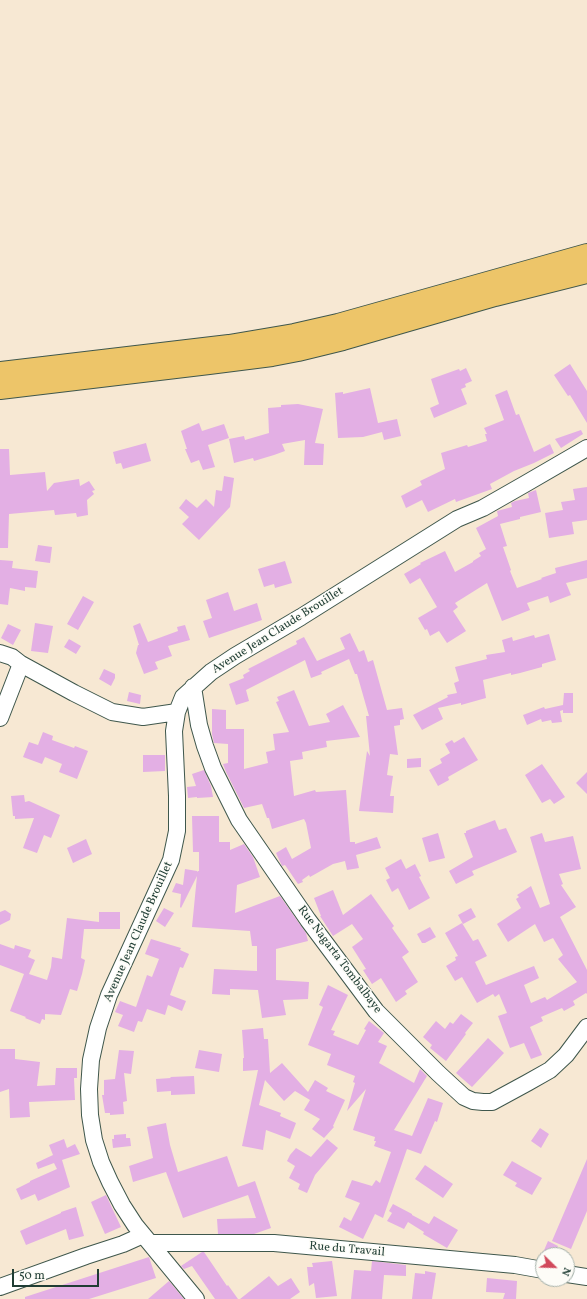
<!DOCTYPE html>
<style>
body{margin:0}
#map{position:relative;width:587px;height:1299px;overflow:hidden;background:#f7e8d3;font-family:Vollkorn,serif}
canvas{display:block}
.north{position:absolute;left:535px;top:1247px;width:40px;height:40px;box-sizing:border-box;background:#fdfcf7;border:1px solid #a4b0a9;border-radius:50%;rotate:113deg;font-size:11px;font-weight:700;line-height:16px;text-align:center;color:#1f3d34}
.north::after{content:'';display:block;margin:auto;width:14px;height:18px;background:#d1495b;clip-path:polygon(50% 0,100% 100%,50% 72%,0 100%)}
.scale{position:absolute;left:12px;top:1269px;width:87px;height:18px;box-sizing:border-box;border:2px solid #1f3d34;border-top:0;padding-left:5px;font-size:12px;line-height:14px;white-space:nowrap;color:#1f3d34;-webkit-text-stroke:3px #fdfcf7;paint-order:stroke}
</style>
<div id="map">
<canvas width="587" height="1299"></canvas>
<div class="north">N</div>
<div class="scale">50 m</div>
</div>
<script>
const g = document.querySelector('canvas').getContext('2d');
g.lineJoin = 'round';
function fillPath(path, color) {
  g.fillStyle = color;
  g.fill(path, 'evenodd');
}
function toPath(rows) {
  const path = new Path2D();
  for (const r of rows) {
    path.moveTo(r[0], r[1]);
    for (let i = 2; i < r.length; i += 2) path.lineTo(r[i], r[i + 1]);
  }
  return path;
}
function trace(path, color, width, dash) {
  g.strokeStyle = color;
  g.lineWidth = width;
  g.lineCap = dash ? 'butt' : 'round';
  g.setLineDash(dash || []);
  g.stroke(path);
}
function label(font, color, halo, rows, align = 'center') {
  g.font = font + ' Vollkorn,serif';
  g.lineWidth = 3;
  g.setLineDash([]);
  g.textBaseline = 'middle';
  g.strokeStyle = halo;
  g.fillStyle = color;
  for (const [text, x, y, turn = 0] of rows) {
    g.save();
    g.translate(x, y);
    g.rotate((+turn || 0) * Math.PI / 180);
    g.textAlign = isNaN(turn) ? turn : align;
    if (halo) g.strokeText(text, 0, 0);
    g.fillText(text, 0, 0);
    g.restore();
  }
}
fillPath(toPath([
 [570,364,587,391,587,423,570,395,568,396,554,375],
 [466,368,472,381,465,384,466,387,461,389,467,404,434,418,430,408,439,404,431,379,459,369,460,371],
 [370,388,378,423,397,419,401,436,384,440,382,432,363,437,338,438,335,393,343,392,343,394],
 [507,390,516,415,519,414,534,452,550,444,554,453,534,463,514,471,490,484,492,489,456,502,455,499,428,512,422,500,406,508,401,496,422,485,420,481,445,469,441,453,467,445,468,447,487,441,485,434,487,434,484,428,504,420,495,395],
 [298,404,323,409,315,443,324,444,323,465,304,465,305,440,282,444,285,451,274,455,254,461,253,458,234,463,229,439,244,436,245,440,269,433,268,408,281,407,281,405],
 [199,423,202,431,224,424,229,438,208,445,215,467,203,470,199,460,191,463,185,449,187,449,181,431],
 [581,430,583,434,561,448,555,439],
 [146,443,151,461,123,469,121,463,116,464,113,452],
 [0,449,9,449,10,475,45,472,47,491,54,483,79,479,80,486,89,481,95,490,92,491,94,494,87,500,88,515,77,517,76,513,55,515,54,510,9,514,8,548,0,548],
 [224,476,234,478,230,507,199,540,182,524,189,517,179,508,186,499,197,508,206,499,214,507,216,490,222,491],
 [587,487,587,520,572,522,574,534,549,538,545,513,563,510,561,502,575,500,573,489],
 [536,490,541,512,520,517,520,519,500,524,507,546,503,547,511,570,510,571,517,588,542,579,541,578,556,573,555,568,587,560,587,578,566,583,571,595,550,603,548,596,527,603,530,610,502,621,487,583,455,603,458,607,453,611,466,631,447,643,439,631,430,636,427,629,425,630,418,618,437,607,420,578,410,584,404,574,421,564,420,563,445,551,455,572,473,562,473,561,481,556,479,553,486,549,476,528,498,516,497,511,512,507,511,503,515,501,529,498,528,493],
 [38,545,52,547,50,563,35,561],
 [0,560,13,561,12,568,38,571,36,588,25,587,25,591,10,588,8,605,0,604],
 [285,561,292,583,275,588,274,584,264,587,258,569],
 [228,592,234,611,257,603,262,620,209,638,203,621,212,618,206,600],
 [83,596,94,602,78,630,67,624],
 [35,623,53,626,48,653,31,651],
 [140,623,148,642,178,631,177,627,185,625,190,640,168,646,172,656,155,662,158,669,144,674,136,653,138,645,139,645,133,626],
 [8,624,21,630,13,645,1,638],
 [350,633,359,652,364,650,368,662,373,660,387,710,402,708,404,719,400,720,400,725,394,726,398,755,390,754,387,775,393,776,390,796,394,796,393,813,359,811,367,751,370,756,366,716,369,716,357,674,355,674,349,659,321,672,322,674,311,678,305,660,246,690,249,701,236,705,229,684,244,678,243,675,250,671,248,669,297,644,296,641,304,637,317,661,345,649,340,638],
 [549,634,556,660,542,664,542,667,520,673,511,675,511,673,483,680,486,698,461,705,461,703,438,708,443,719,422,730,413,715,448,697,447,695,457,693,454,683,459,681,455,667,487,659,486,655,505,652,502,640,512,637,513,641,534,635,535,638],
 [69,639,81,646,76,654,64,647],
 [104,669,115,674,115,678,111,686,99,679],
 [294,690,309,726,330,722,326,714,343,705,360,737,326,741,327,747,302,752,303,759,290,761,294,796,315,790,316,792,346,790,350,842,355,842,355,844,377,837,381,848,356,855,359,868,347,870,345,861,333,864,310,877,309,875,302,880,303,882,298,884,285,865,282,866,276,853,286,847,292,859,311,848,306,823,304,819,272,829,269,818,267,818,262,804,244,808,226,772,223,764,228,763,228,744,214,743,212,734,212,709,226,710,226,729,244,729,244,769,268,763,266,752,275,750,273,734,289,732,276,702,279,701,277,697],
 [129,692,141,695,140,704,127,701],
 [564,693,573,693,573,713,563,713,563,710,560,711,562,722,552,723,551,720,542,722,541,719,527,725,523,715,544,707,545,709,563,705],
 [43,732,53,736,52,740,74,748,75,746,88,751,77,779,59,772,62,764,45,757,42,764,23,757,29,742,38,745],
 [464,737,478,760,448,777,449,780,438,786,429,770,442,763,440,759,450,753,445,744,452,740,454,743],
 [143,755,165,755,165,771,143,772],
 [421,758,421,767,407,768,407,759],
 [542,764,565,797,554,804,550,799,542,803,525,775],
 [204,770,211,786,213,797,197,798,197,797,188,798,187,787,196,786,192,774],
 [587,772,587,794,576,783],
 [24,795,25,802,29,801,60,815,51,838,44,835,37,853,23,848,34,818,15,819,15,816,13,816,11,796],
 [192,816,219,816,219,842,230,842,230,850,244,844,253,857,260,877,237,885,235,913,280,896,306,933,308,941,276,949,276,980,309,982,308,999,283,1000,286,1015,262,1018,258,990,230,989,230,995,212,994,214,969,257,971,257,946,252,946,250,931,192,927,197,876,181,908,180,907,181,894,172,892,176,883,183,885,185,869,197,871,197,872,198,871,199,871,199,852,193,852],
 [495,820,499,830,506,828,517,852,472,871,474,875,456,884,449,871,473,857,464,833,466,833,466,831],
 [438,833,445,858,429,862,422,838],
 [542,833,545,842,573,836,581,869,559,874,563,884,561,885,576,907,560,917,587,970,587,994,586,993,573,1001,575,1005,564,1011,562,1008,541,1017,543,1021,530,1027,542,1055,531,1059,524,1043,510,1048,498,1016,507,1013,499,994,495,997,493,994,477,1003,462,977,455,981,446,966,456,960,455,957,458,956,445,933,462,923,473,941,478,939,487,956,475,962,486,985,534,966,539,978,524,985,531,1003,545,997,547,1000,577,982,558,959,563,955,553,938,544,942,535,924,508,942,497,924,521,908,516,899,519,897,517,895,531,886,540,908,550,904,530,837],
 [86,839,92,854,73,863,67,848],
 [401,859,406,869,415,864,421,876,419,877,430,898,409,910,398,888,392,892,386,880,390,878,385,868],
 [333,890,343,915,371,894,394,926,392,928,409,952,402,957,418,982,405,991,407,994,396,1002,381,978,372,984,363,970,366,969,352,947,363,939,352,924,333,936,320,916,321,916,314,898],
 [164,908,174,913,165,927,156,921],
 [471,908,476,917,463,924,458,915],
 [5,910,11,914,10,920,0,925,0,912],
 [99,912,120,912,120,929,84,929,81,958,85,960,82,974,77,991,70,989,61,1015,45,1014,45,1020,42,1019,40,1024,25,1018,26,1017,10,1011,24,974,0,965,0,944,14,949,15,945,31,950,28,957,35,960,29,974,47,980,51,967,52,957,62,959,67,918,99,922],
 [430,927,436,937,425,943,422,943,417,934],
 [151,939,181,948,180,950,189,954,183,968,180,967,170,995,186,1001,182,1011,168,1005,165,1015,147,1009,142,1022,138,1021,134,1032,118,1026,123,1015,115,1012,120,1001,136,1007,147,975,152,977,159,959,145,954],
 [328,985,348,995,331,1030,335,1031,333,1035,358,1045,366,1030,364,1029,369,1021,384,1033,378,1042,387,1046,379,1063,414,1083,420,1069,427,1076,394,1130,412,1136,428,1098,443,1103,437,1122,435,1121,421,1154,407,1149,383,1218,375,1214,363,1239,339,1227,344,1217,351,1221,360,1203,345,1197,352,1180,372,1186,376,1180,380,1183,391,1152,374,1146,376,1141,374,1141,375,1137,353,1130,366,1089,347,1111,355,1083,353,1082,355,1076,327,1065,331,1054,308,1045,323,1007,319,1005],
 [461,1014,473,1023,465,1033,466,1034,446,1061,430,1048,432,1045,423,1037,436,1021,445,1029,450,1022,453,1024],
 [263,1028,264,1039,268,1039,270,1073,282,1063,308,1092,315,1080,328,1088,326,1091,345,1100,333,1126,334,1127,324,1138,312,1129,320,1119,304,1110,310,1100,295,1091,284,1101,265,1080,259,1105,281,1113,280,1116,296,1123,290,1139,266,1130,263,1150,242,1146,258,1070,243,1071,243,1058,244,1058,242,1030],
 [488,1038,504,1053,472,1087,456,1073],
 [0,1049,15,1049,15,1059,40,1062,37,1086,55,1085,56,1068,77,1068,77,1078,74,1078,75,1100,29,1102,30,1117,10,1118,9,1089,0,1092],
 [119,1050,134,1051,131,1074,124,1073,127,1101,123,1102,124,1114,110,1115,110,1113,105,1113,102,1095,104,1095,104,1080,115,1079],
 [199,1050,222,1054,219,1072,195,1068],
 [194,1076,195,1094,171,1095,171,1091,157,1092,156,1079,171,1078,170,1077],
 [166,1123,170,1145,178,1172,227,1156,238,1187,255,1181,271,1228,254,1234,218,1234,217,1219,256,1218,248,1195,183,1218,166,1172,133,1182,129,1166,153,1158,147,1127],
 [540,1128,549,1134,541,1148,531,1141],
 [126,1134,126,1138,130,1138,131,1146,113,1148,112,1139,114,1139,114,1135],
 [64,1139,67,1148,75,1144,80,1154,62,1160,70,1187,38,1201,35,1194,21,1200,16,1189,30,1182,30,1181,57,1169,54,1163,38,1169,36,1163,53,1155,49,1145],
 [327,1139,338,1148,315,1175,307,1193,298,1189,300,1184,289,1178,295,1166,287,1161,290,1155,296,1148,311,1157],
 [587,1159,587,1211,571,1249,552,1241],
 [512,1161,542,1178,532,1195,515,1186,517,1183,503,1175],
 [425,1165,453,1184,443,1198,415,1179],
 [106,1195,121,1227,105,1234,91,1202],
 [393,1204,412,1214,412,1215,429,1224,434,1216,458,1230,447,1248,423,1234,424,1232,408,1222,404,1229,387,1221,392,1213,389,1211],
 [76,1207,84,1236,69,1240,66,1229,26,1245,20,1231,61,1213,61,1212],
 [548,1241,558,1246,554,1255,542,1255],
 [202,1252,204,1252,227,1286,228,1285,238,1299,215,1299,192,1266,184,1269,181,1266],
 [149,1257,156,1278,89,1299,25,1299,25,1297],
 [332,1261,337,1296,316,1298,314,1283,309,1286,307,1267,313,1267,312,1263],
 [372,1261,406,1265,406,1276,384,1275,382,1299,351,1299,354,1270,371,1271],
 [425,1271,436,1273,432,1299,412,1299,415,1273,425,1274],
 [269,1276,278,1286,291,1278,300,1292,290,1299,240,1299],
 [487,1278,517,1281,516,1299,503,1299,505,1293,486,1292],
 [169,1281,184,1299,148,1299]
]), '#e3afe4');
const minor = toPath([
 [0,653,12,657,21,664,74,693,112,712,143,717,177,712],
 [193,687,199,725,205,746,213,768,239,820,308,920,376,1011,438,1073,464,1097,473,1101,483,1102,492,1102,527,1083,550,1070,566,1055,587,1027],
 [0,718,21,664],
 [150,1243,274,1243,515,1265,543,1270],
 [567,1274,587,1277],
 [0,1287,86,1256,123,1244,143,1235],
 [196,1299,135,1225,122,1205,110,1182,101,1162,94,1140,90,1115,89,1089,91,1060,98,1028,109,995,171,860,177,831,177,796,174,731,177,712,183,697,211,672,235,656,301,617,457,519,483,508,525,484,587,448]
]);
const major = toPath([
 [0,372,229,345,294,334,338,324,587,254],
 [0,389,209,364,272,356,298,351,343,340,495,296,587,273]
]);
trace(minor, '#3f574c', 18);
trace(major, '#3f574c', 22);
trace(minor, '#fff', 16);
trace(major, '#edc569', 20);
label('12px', '#1f3d34', '#fdfcf7', [
 ["Avenue Jean Claude Brouillet",278,631,-32],
 ["Avenue Jean Claude Brouillet",139,932,-66],
 ["Rue Nagarta Tombalbaye",339,960,53],
 ["Rue du Travail",347,1250,5]
]);
</script>
